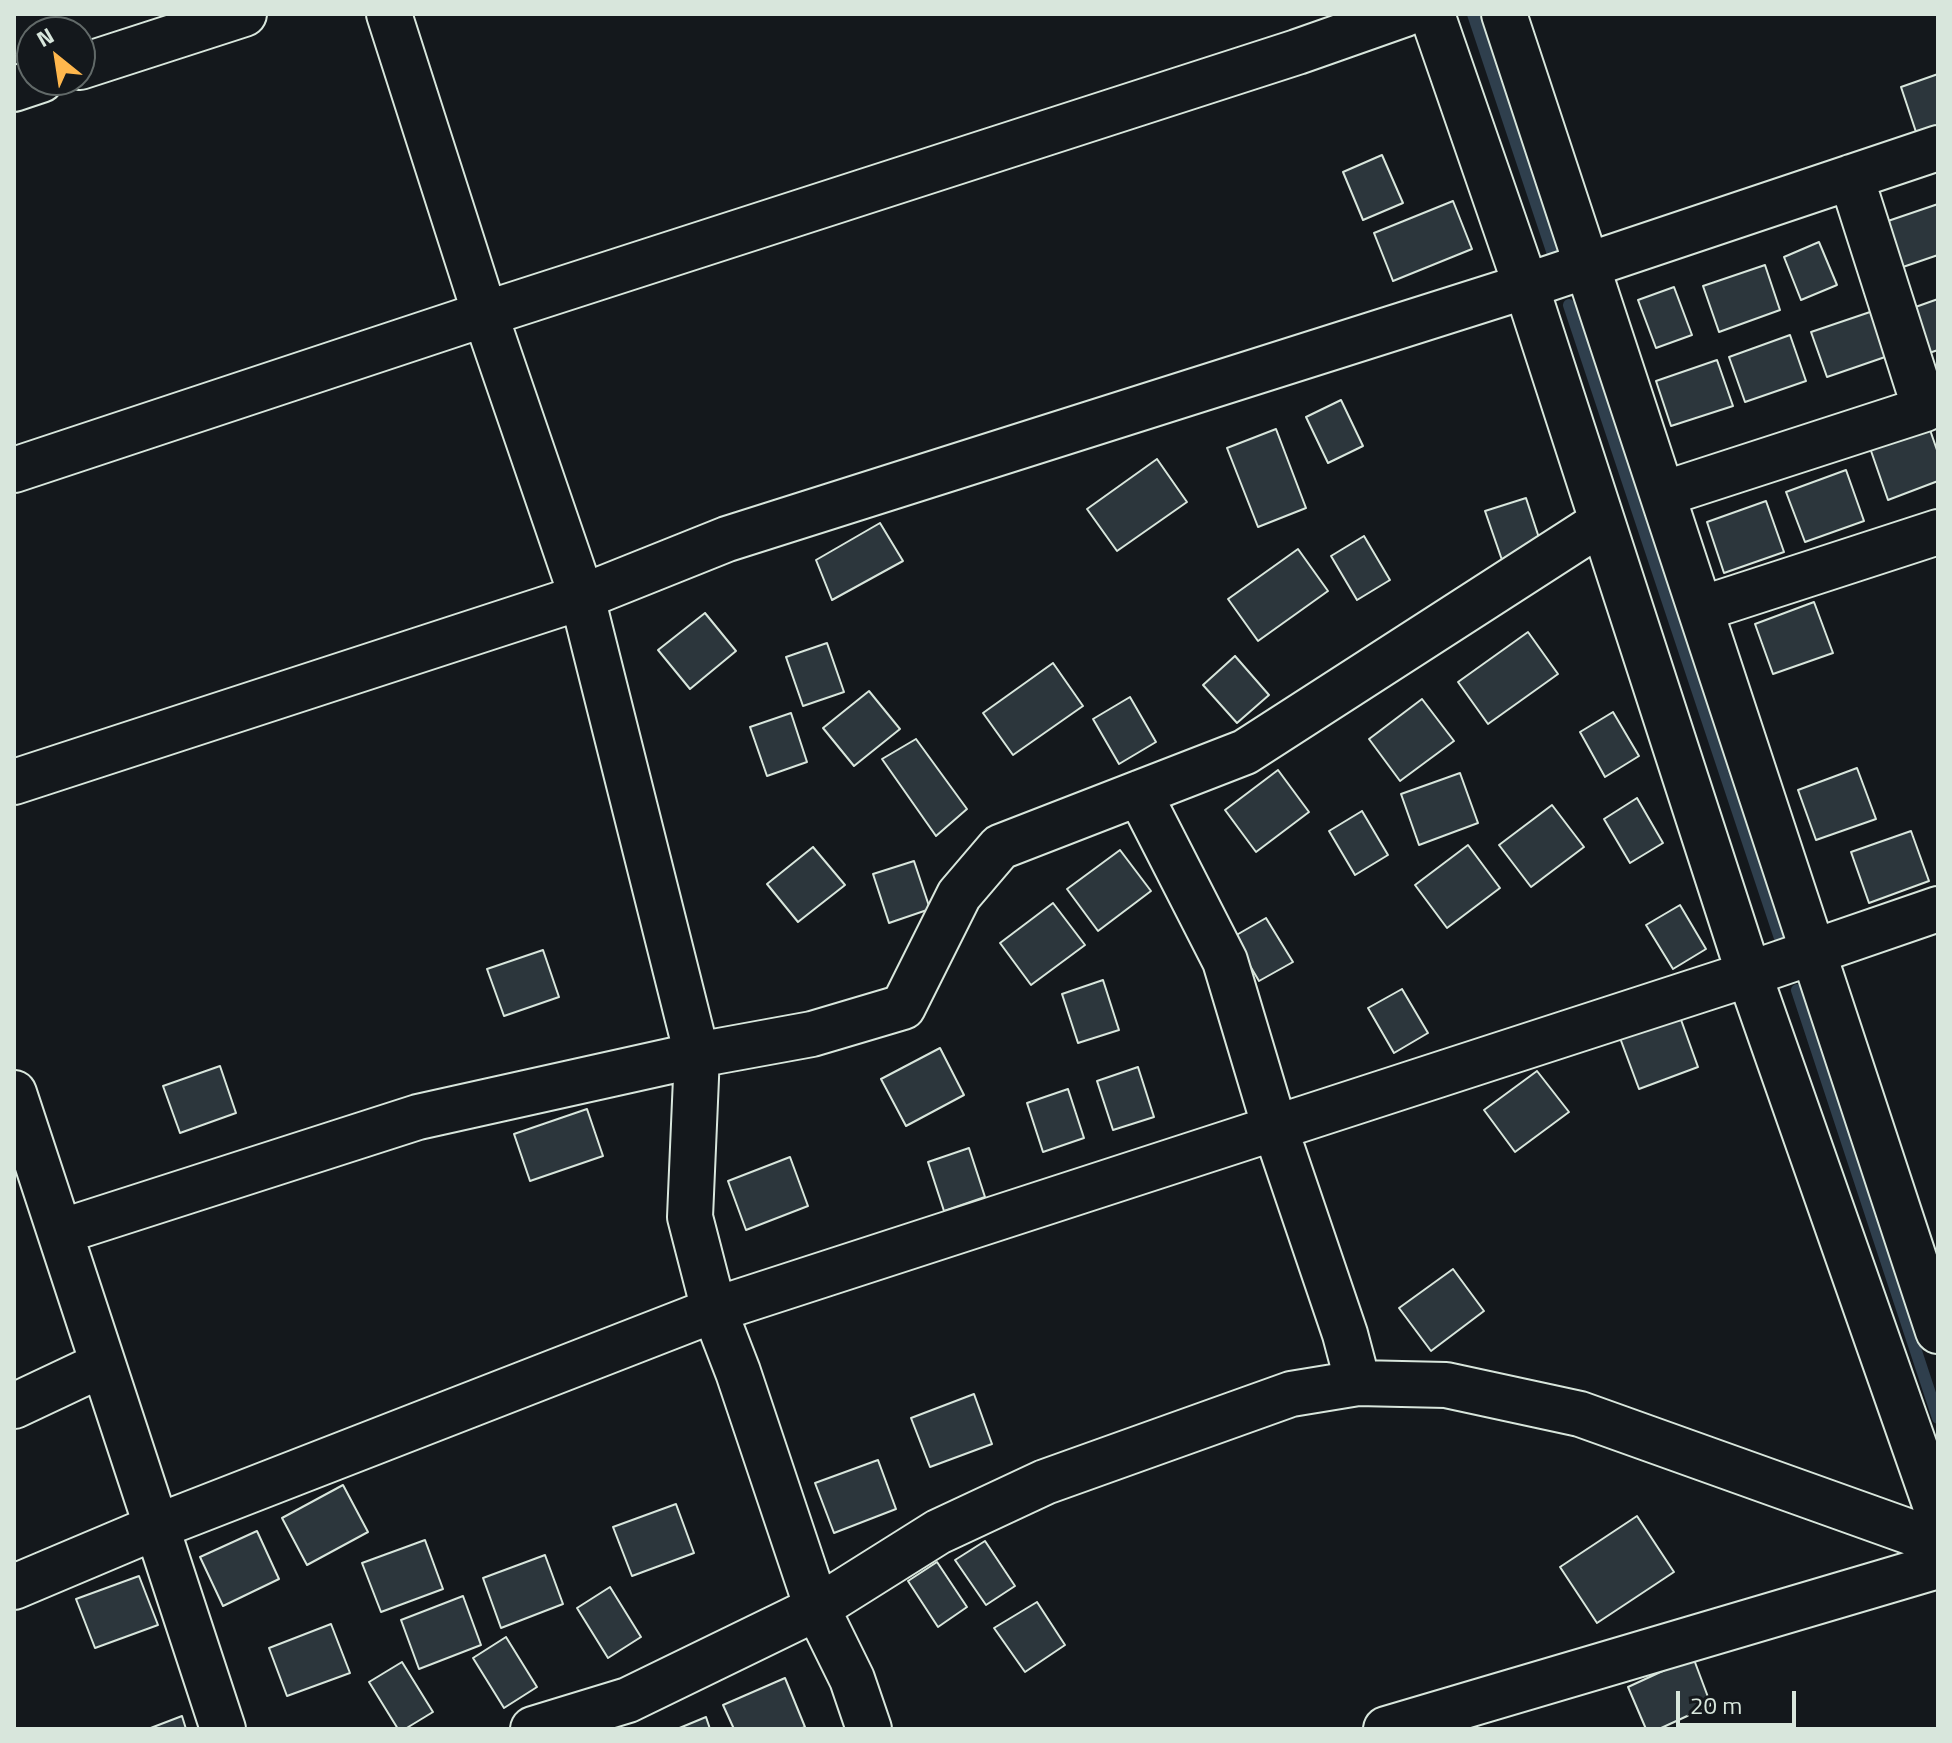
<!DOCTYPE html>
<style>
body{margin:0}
#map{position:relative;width:1952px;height:1743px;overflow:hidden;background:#14181c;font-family:"Titillium Web",sans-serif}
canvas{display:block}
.frame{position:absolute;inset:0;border:16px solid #d8e6dc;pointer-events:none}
.north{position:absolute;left:16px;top:16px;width:80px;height:80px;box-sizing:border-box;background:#14181c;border:2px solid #626a69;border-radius:50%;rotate:330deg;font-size:22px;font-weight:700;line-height:32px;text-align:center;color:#d8e6dc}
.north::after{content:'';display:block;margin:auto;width:28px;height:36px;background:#ffb74d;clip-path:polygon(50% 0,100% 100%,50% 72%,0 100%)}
.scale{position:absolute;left:1676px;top:1691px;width:120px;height:36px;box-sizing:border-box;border:4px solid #d8e6dc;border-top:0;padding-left:10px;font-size:24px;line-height:28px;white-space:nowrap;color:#d8e6dc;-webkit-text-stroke:6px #14181c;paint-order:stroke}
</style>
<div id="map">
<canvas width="1952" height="1743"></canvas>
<div class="frame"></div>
<div class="north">N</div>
<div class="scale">20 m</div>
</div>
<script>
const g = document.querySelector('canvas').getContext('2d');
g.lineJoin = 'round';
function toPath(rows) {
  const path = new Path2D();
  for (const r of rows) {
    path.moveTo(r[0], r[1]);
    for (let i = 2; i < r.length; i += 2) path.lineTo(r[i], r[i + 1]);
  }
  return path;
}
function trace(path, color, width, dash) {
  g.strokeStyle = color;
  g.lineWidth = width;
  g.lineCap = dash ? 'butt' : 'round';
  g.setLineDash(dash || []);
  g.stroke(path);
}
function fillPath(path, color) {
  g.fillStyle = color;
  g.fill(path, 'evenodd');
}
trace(toPath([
 [1473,14,1556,263],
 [1569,305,1780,938],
 [1797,990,1938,1418]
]), '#2f3f4d', 12);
const building = toPath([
 [1938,74,1938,131,1918,138,1901,87,1938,74],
 [1382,155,1403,203,1363,220,1343,172,1382,155],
 [1453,201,1472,249,1393,281,1374,233,1453,201],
 [1938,204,1938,255,1900,268,1885,222,1938,204],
 [1819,242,1837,285,1801,300,1784,257,1819,242],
 [1765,265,1780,310,1719,332,1703,286,1765,265],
 [1674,287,1692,335,1656,348,1638,300,1674,287],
 [1938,299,1938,350,1923,355,1907,310,1938,299],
 [1873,311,1888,356,1827,377,1811,332,1873,311],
 [1790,335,1806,381,1745,402,1729,357,1790,335],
 [1717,360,1733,406,1671,426,1656,381,1717,360],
 [1341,400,1363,446,1328,463,1306,417,1341,400],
 [1929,427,1938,453,1938,481,1888,500,1870,448,1929,427],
 [1276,429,1306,508,1258,527,1227,448,1276,429],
 [1157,459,1187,502,1117,551,1087,509,1157,459],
 [1846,470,1864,521,1805,542,1786,492,1846,470],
 [1526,498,1542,547,1502,560,1485,511,1526,498],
 [1766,501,1784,552,1724,573,1707,522,1766,501],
 [880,523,903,561,832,600,816,560,880,523],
 [1364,536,1390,580,1357,600,1331,556,1364,536],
 [1298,549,1328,591,1258,641,1228,599,1298,549],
 [1814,602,1833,653,1773,674,1755,624,1814,602],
 [705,613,736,651,690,689,658,650,705,613],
 [1528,632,1558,674,1488,724,1458,682,1528,632],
 [827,643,844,692,803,706,786,657,827,643],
 [1235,656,1269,695,1237,723,1203,685,1235,656],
 [1053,663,1083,706,1013,755,983,713,1053,663],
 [869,691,900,729,854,766,823,728,869,691],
 [1130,697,1156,742,1119,764,1093,719,1130,697],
 [1422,699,1454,741,1400,781,1369,739,1422,699],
 [1613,712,1639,756,1605,777,1580,732,1613,712],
 [791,713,807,762,767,776,750,727,791,713],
 [916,739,967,809,936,836,882,759,916,739],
 [1857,768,1876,819,1816,840,1798,790,1857,768],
 [1278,770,1309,812,1256,852,1225,810,1278,770],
 [1460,773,1478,823,1419,845,1401,794,1460,773],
 [1637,798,1663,843,1630,863,1604,819,1637,798],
 [1552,805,1584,847,1531,887,1499,845,1552,805],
 [1362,811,1388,855,1355,875,1329,831,1362,811],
 [1911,831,1929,881,1869,903,1851,852,1911,831],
 [1468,845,1500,888,1447,928,1415,885,1468,845],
 [813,847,845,885,798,922,767,884,813,847],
 [1120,850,1151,891,1098,931,1067,889,1120,850],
 [914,861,930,909,889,923,873,874,914,861],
 [1053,903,1085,945,1031,985,1000,943,1053,903],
 [1680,905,1706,949,1673,969,1646,925,1680,905],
 [1266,918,1293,962,1259,981,1233,937,1266,918],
 [543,950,559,997,504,1016,487,969,543,950],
 [1103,980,1119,1030,1078,1043,1062,994,1103,980],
 [1402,989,1428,1033,1394,1053,1368,1008,1402,989],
 [1680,1017,1698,1067,1639,1089,1620,1038,1680,1017],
 [940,1048,964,1095,906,1126,881,1079,940,1048],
 [220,1066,236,1113,180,1133,163,1086,220,1066],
 [1138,1067,1154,1117,1113,1130,1097,1081,1138,1067],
 [1537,1071,1569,1112,1515,1152,1484,1110,1537,1071],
 [1068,1089,1084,1138,1043,1152,1027,1103,1068,1089],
 [587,1109,603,1156,530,1181,514,1134,587,1109],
 [969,1148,985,1197,944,1211,928,1162,969,1148],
 [790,1157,808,1206,746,1230,728,1181,790,1157],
 [1453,1269,1484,1311,1431,1351,1399,1308,1453,1269],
 [974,1394,992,1444,930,1467,911,1418,974,1394],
 [878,1460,896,1509,834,1533,815,1483,878,1460],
 [343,1485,368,1532,307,1565,282,1518,343,1485],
 [676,1504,694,1553,632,1576,613,1527,676,1504],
 [1637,1516,1674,1572,1597,1623,1560,1567,1637,1516],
 [257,1531,279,1579,223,1606,200,1557,257,1531],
 [425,1540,443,1589,381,1612,362,1563,425,1540],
 [985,1541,1015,1586,986,1605,955,1560,985,1541],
 [545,1555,563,1604,501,1628,483,1578,545,1555],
 [937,1562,967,1607,938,1627,908,1581,937,1562],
 [139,1576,158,1625,95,1648,76,1599,139,1576],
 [610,1587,641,1637,608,1658,577,1608,610,1587],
 [463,1596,481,1645,419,1669,401,1620,463,1596],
 [1037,1602,1065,1645,1025,1672,994,1628,1037,1602],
 [331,1624,350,1673,287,1696,269,1648,331,1624],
 [506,1637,537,1687,504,1708,473,1658,506,1637],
 [1693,1657,1711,1705,1659,1729,1646,1729,1628,1687,1693,1657],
 [402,1662,433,1712,405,1729,398,1729,369,1682,402,1662],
 [785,1678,805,1727,800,1729,734,1729,723,1705,785,1678],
 [182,1716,186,1729,148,1729,182,1716],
 [706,1717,710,1729,677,1729,706,1717]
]);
fillPath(building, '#2c363c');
trace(building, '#d8e6dc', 2);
const minor = toPath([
 [389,14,485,314,582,597,697,1055,690,1217,714,1310,738,1372,817,1608,852,1679,869,1729],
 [1432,14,1526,286,1749,974,1938,1513],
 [1504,14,1938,1331],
 [80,67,244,14],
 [14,89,41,80],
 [14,470,485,314,1297,52,1405,14],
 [1663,494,1925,409,1851,177],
 [1701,609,1938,532],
 [14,782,582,597,727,539,1526,286,1938,148],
 [1139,793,1225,961,1275,1128,1345,1334,1358,1383],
 [14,1093,223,1729],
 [60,1232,418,1117,697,1055,812,1034,903,1007,959,895,1000,847,1245,752,1602,522],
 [14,1406,103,1364],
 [14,1587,156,1527,714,1310,1749,974,1938,909],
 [533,1729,628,1700,817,1608,938,1532,1045,1482,1291,1394,1358,1383,1446,1385,1580,1414,1938,1542],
 [1386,1729,1938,1566]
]);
trace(minor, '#d8e6dc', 48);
trace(minor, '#14181c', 44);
</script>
